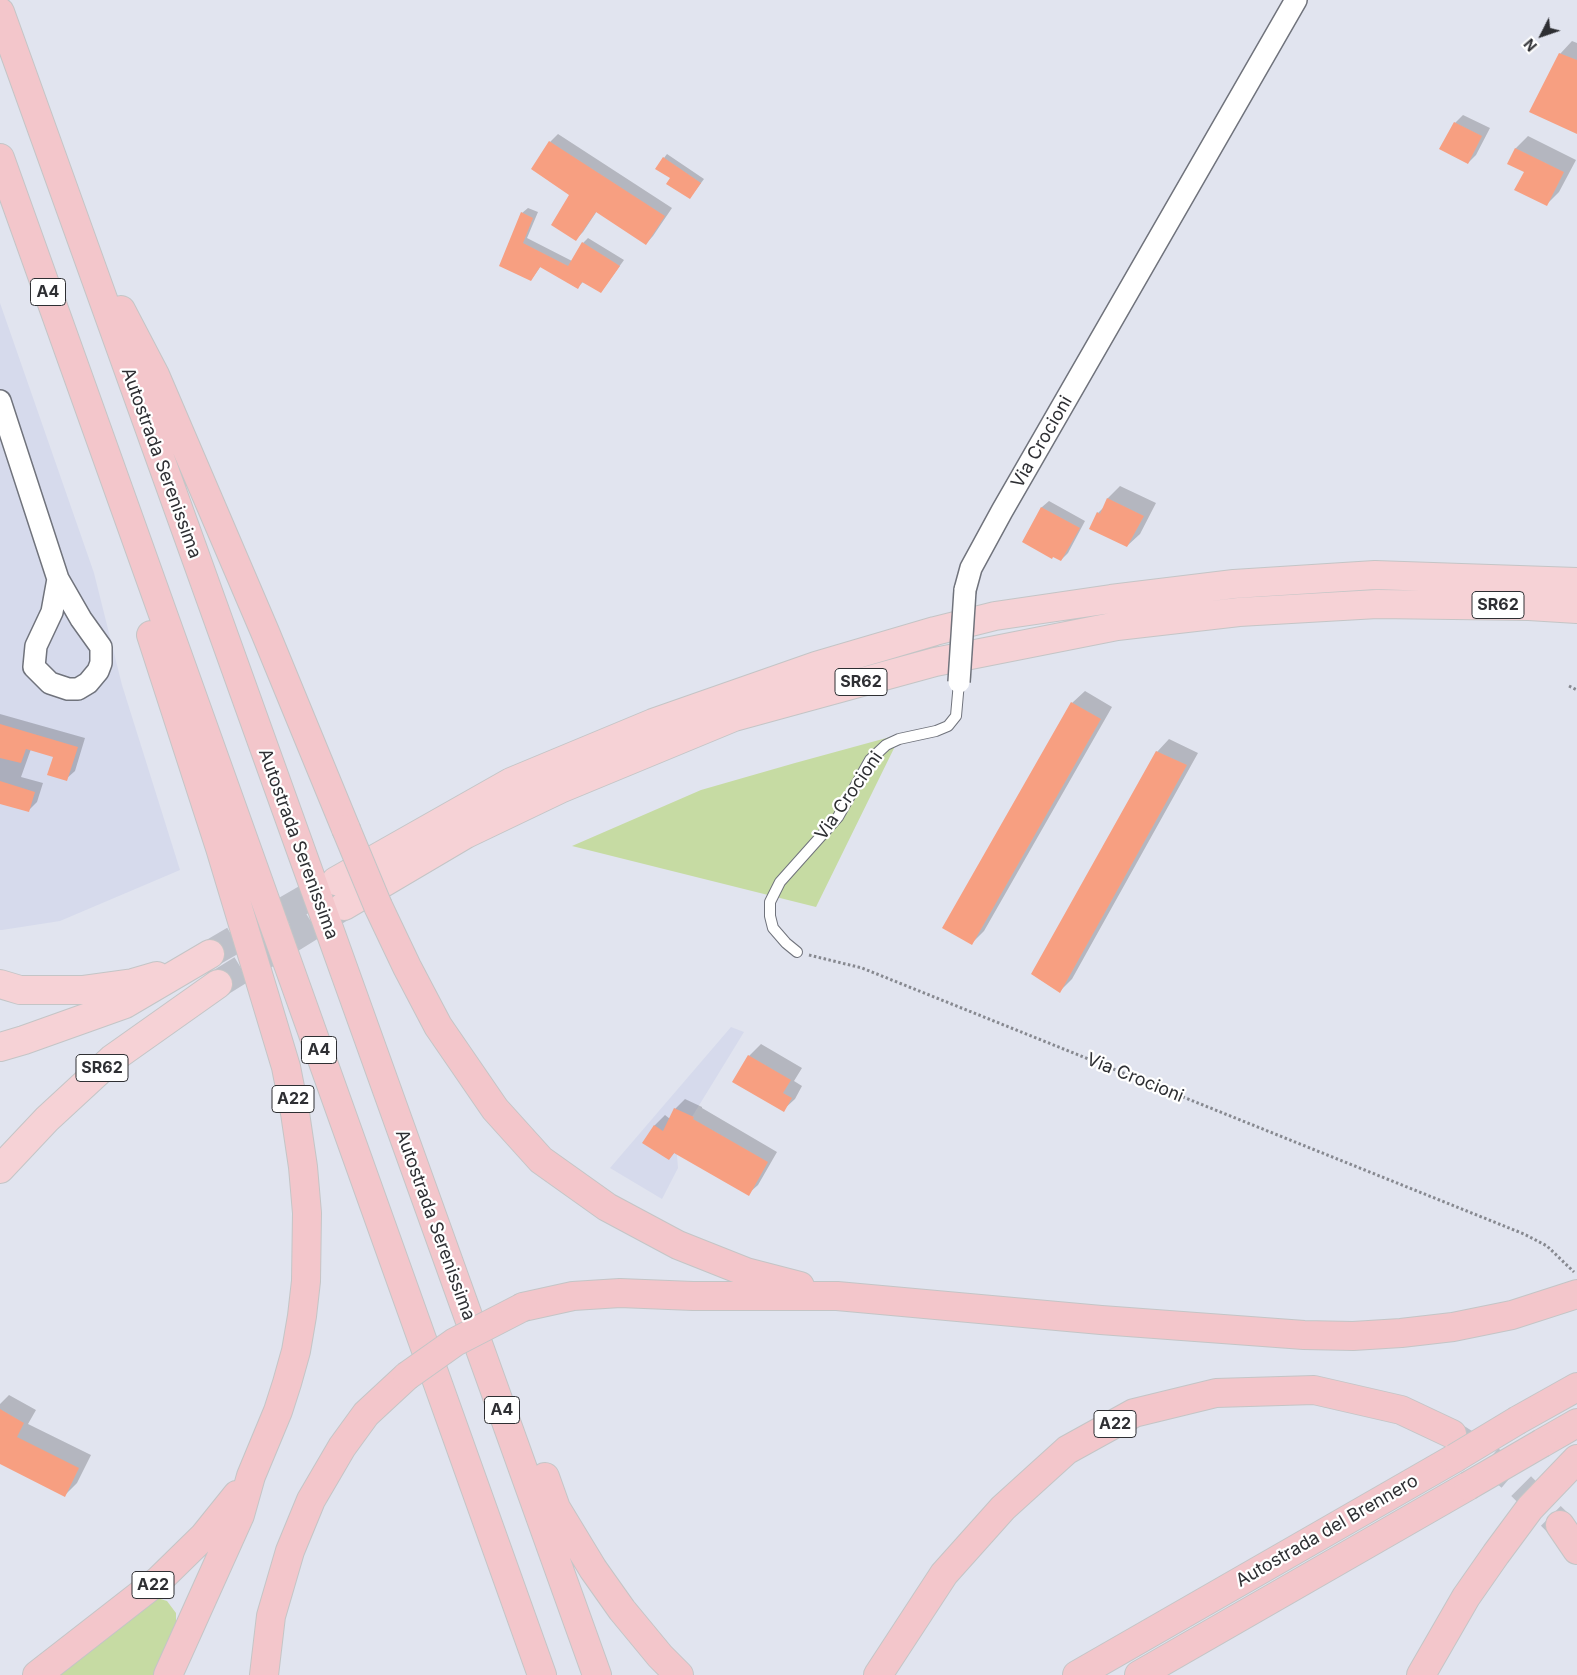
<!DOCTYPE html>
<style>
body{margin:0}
#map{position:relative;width:1577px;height:1675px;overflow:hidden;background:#e1e4ef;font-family:Inter,sans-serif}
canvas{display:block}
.north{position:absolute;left:1517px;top:10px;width:50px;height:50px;-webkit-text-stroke:4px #fff;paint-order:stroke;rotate:229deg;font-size:14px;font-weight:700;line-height:20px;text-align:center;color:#2e2f33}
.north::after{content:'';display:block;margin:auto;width:18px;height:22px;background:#2e2f33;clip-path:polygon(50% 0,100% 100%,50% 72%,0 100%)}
</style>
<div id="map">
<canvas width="1577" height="1675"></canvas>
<div class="north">N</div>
</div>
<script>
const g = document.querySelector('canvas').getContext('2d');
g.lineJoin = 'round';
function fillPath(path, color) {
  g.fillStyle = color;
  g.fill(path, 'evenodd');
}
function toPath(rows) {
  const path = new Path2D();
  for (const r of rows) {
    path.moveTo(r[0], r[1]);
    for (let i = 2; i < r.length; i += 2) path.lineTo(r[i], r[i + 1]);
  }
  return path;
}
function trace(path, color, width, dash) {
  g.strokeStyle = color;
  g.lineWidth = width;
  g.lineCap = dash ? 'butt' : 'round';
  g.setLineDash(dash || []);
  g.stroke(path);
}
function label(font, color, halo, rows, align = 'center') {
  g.font = font + ' Inter,sans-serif';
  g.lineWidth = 4.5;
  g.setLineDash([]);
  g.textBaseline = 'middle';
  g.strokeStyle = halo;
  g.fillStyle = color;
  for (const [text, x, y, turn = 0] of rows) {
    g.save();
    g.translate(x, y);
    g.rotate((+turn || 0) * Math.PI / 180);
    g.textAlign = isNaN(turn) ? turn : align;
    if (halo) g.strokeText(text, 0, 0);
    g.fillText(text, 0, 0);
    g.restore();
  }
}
fillPath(toPath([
 [0,303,94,573,122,685,180,870,60,921,2,930,0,930],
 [731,1027,744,1032,676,1143,678,1168,662,1199,610,1168]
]), '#d6daec');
fillPath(toPath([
 [901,734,816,907,572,846,701,790,795,763],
 [157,1598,167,1601,176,1613,176,1624,158,1675,57,1675]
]), '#c6dba3');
fillPath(toPath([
 [1572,41,1577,43,1577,133,1560,54],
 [1463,115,1490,128,1476,155,1468,163,1455,123],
 [558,134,672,208,653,236,646,244,597,211,583,232,576,239,571,194,532,169,550,142],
 [1528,136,1576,160,1559,192,1547,204,1526,172,1508,163,1516,148],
 [667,154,704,179,690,198,671,178,664,158],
 [528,208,538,212,527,238,572,261,583,243,588,238,624,260,601,292,583,282,577,288,541,266,531,280,500,265,522,213],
 [1120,486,1156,503,1140,534,1127,546,1091,529,1098,513,1104,507,1108,498],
 [1049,501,1085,521,1068,553,1061,560,1023,541,1042,507],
 [1085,691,1112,707,984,931,972,943,1072,703],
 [0,714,85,738,75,771,66,779,54,756,31,749,21,777,43,783,37,802,29,810,0,802],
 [1169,739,1198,753,1072,979,1060,991,1157,752],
 [761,1044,802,1068,794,1081,802,1086,795,1099,783,1110,749,1056],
 [685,1099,702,1107,702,1108,777,1152,758,1185,748,1194,675,1152,669,1159,644,1143,655,1125,665,1115,670,1119,675,1109],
 [9,1395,36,1410,28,1424,91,1455,77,1483,65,1495,0,1462,0,1404]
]), '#0003');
fillPath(toPath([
 [1559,53,1577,60,1577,134,1529,112],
 [1454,122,1482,136,1468,164,1439,149],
 [549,141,665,216,646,245,596,212,576,241,551,225,569,195,531,169],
 [1515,148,1564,172,1547,206,1514,190,1524,172,1507,164],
 [663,157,701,183,690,199,666,184,670,178,655,169],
 [521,212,533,218,523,243,568,266,582,242,620,266,601,293,582,282,578,289,540,267,531,281,499,266],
 [1107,498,1144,516,1127,547,1089,529,1097,512,1100,514],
 [1041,507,1080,528,1061,561,1053,557,1052,559,1022,542],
 [1071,702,1101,719,972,945,942,928],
 [0,724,78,747,67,781,47,775,53,757,26,749,21,763,0,758],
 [1156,751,1187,765,1060,993,1031,974],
 [0,781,35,792,29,812,0,804],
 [748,1055,791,1080,783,1093,792,1098,784,1112,732,1082],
 [674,1108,694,1117,693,1119,768,1162,749,1196,674,1153,669,1160,642,1143,654,1125,663,1131],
 [0,1409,24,1423,17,1437,79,1468,65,1497,0,1464]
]), '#f79f81');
trace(toPath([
 [210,954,336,881],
 [218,984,344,906]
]), '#bdc0c9', 28, [28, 14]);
trace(toPath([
 [1454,1436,1488,1458,1519,1484,1560,1525]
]), '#bdc0c9', 28, [28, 14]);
const service = toPath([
 [797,952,786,943,773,928,770,916,770,902,780,882,838,817,870,760,886,745,899,739,936,731,948,726,956,716,959,682]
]);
const minor = toPath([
 [0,401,58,579,81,619,101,647,101,663,98,671,88,683,78,689,68,689,50,683,34,667,36,646,52,612,58,579],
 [965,590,971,568,1002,511,1296,0]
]);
const trunk = toPath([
 [336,881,511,782,653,723,816,666,935,631,995,616,1111,599,1234,584,1375,575,1577,582],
 [344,906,466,834,560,789,734,717,935,662,1117,626,1239,612,1377,604,1529,606,1577,609],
 [0,984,20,990,82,990,133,983,157,976],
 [0,1047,24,1040,125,1004,210,954],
 [0,1169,47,1119,112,1059,218,984]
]);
const motorway = toPath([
 [0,12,597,1675],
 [0,158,542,1675],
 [121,310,155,375,265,632,346,829],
 [151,635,220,848,286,1067,295,1113,303,1167,307,1213,306,1281,302,1316,296,1351,287,1383,278,1411,251,1476,240,1515,168,1675],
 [378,906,407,967,438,1026,495,1109,541,1160,607,1207,678,1245,746,1272,800,1286],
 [523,1307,573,1296,620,1293,693,1296,837,1296,1101,1320,1304,1335,1353,1336,1401,1333,1453,1327,1512,1315,1577,1294],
 [1518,1420,1577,1387],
 [1542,1443,1577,1423],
 [545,1477,556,1508,593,1569,622,1610,660,1656,679,1675],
 [1560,1525,1577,1550],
 [37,1675,159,1580,204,1536,237,1495],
 [264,1675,271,1616,290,1551,311,1500,342,1447,366,1414,407,1376],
 [878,1675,944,1574,1003,1508,1067,1450,1134,1413,1216,1393,1314,1390,1401,1410,1452,1434],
 [1077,1675,1455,1458],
 [1139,1675,1468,1486],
 [1421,1675,1466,1597,1496,1554,1530,1508,1577,1459]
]);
trace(service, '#70737c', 12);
trace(minor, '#70737c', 24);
trace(trunk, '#c4c5c6', 30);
trace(motorway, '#c4c5c6', 30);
trace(toPath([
 [1569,686,1577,690],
 [809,955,862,968,1524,1234,1547,1246,1574,1272]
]), '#878990', 3, [2.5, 2.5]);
trace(service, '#fff', 10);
trace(minor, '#fff', 21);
trace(trunk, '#f6d2d6', 28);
trace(motorway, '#f3c6cb', 28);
const minorBridge = toPath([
 [959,682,965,590]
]);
const motorwayBridge = toPath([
 [346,829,378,906],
 [407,1376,455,1342,523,1307],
 [1455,1458,1518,1420],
 [1468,1486,1542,1443]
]);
trace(minorBridge, '#70737c', 24, []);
trace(motorwayBridge, '#c4c5c6', 30, []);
trace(minorBridge, '#fff', 21);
trace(motorwayBridge, '#f3c6cb', 28);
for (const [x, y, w] of [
 [48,292,35],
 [1498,605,52],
 [861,682,52],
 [319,1050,35],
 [102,1068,52],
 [293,1099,42],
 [502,1410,35],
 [1115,1424,42],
 [153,1585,42]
]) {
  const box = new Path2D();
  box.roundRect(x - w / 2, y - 13.5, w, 27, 4);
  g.fillStyle = '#fff';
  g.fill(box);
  trace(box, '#2e2f33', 1);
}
label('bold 16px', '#2e2f33', null, [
 ["A4",48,292],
 ["SR62",1498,605],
 ["SR62",861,682],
 ["A4",319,1050],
 ["SR62",102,1068],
 ["A22",293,1099],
 ["A4",502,1410],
 ["A22",1115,1424],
 ["A22",153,1585]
]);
label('18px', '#2e2f33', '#fff', [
 ["Via Crocioni",1042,442,-60],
 ["Autostrada Serenissima",161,463,70],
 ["Via Crocioni",849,796,-55],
 ["Autostrada Serenissima",298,844,70],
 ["Via Crocioni",1135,1078,22],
 ["Autostrada Serenissima",435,1225,70],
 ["Autostrada del Brennero",1327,1531,-30]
]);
</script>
